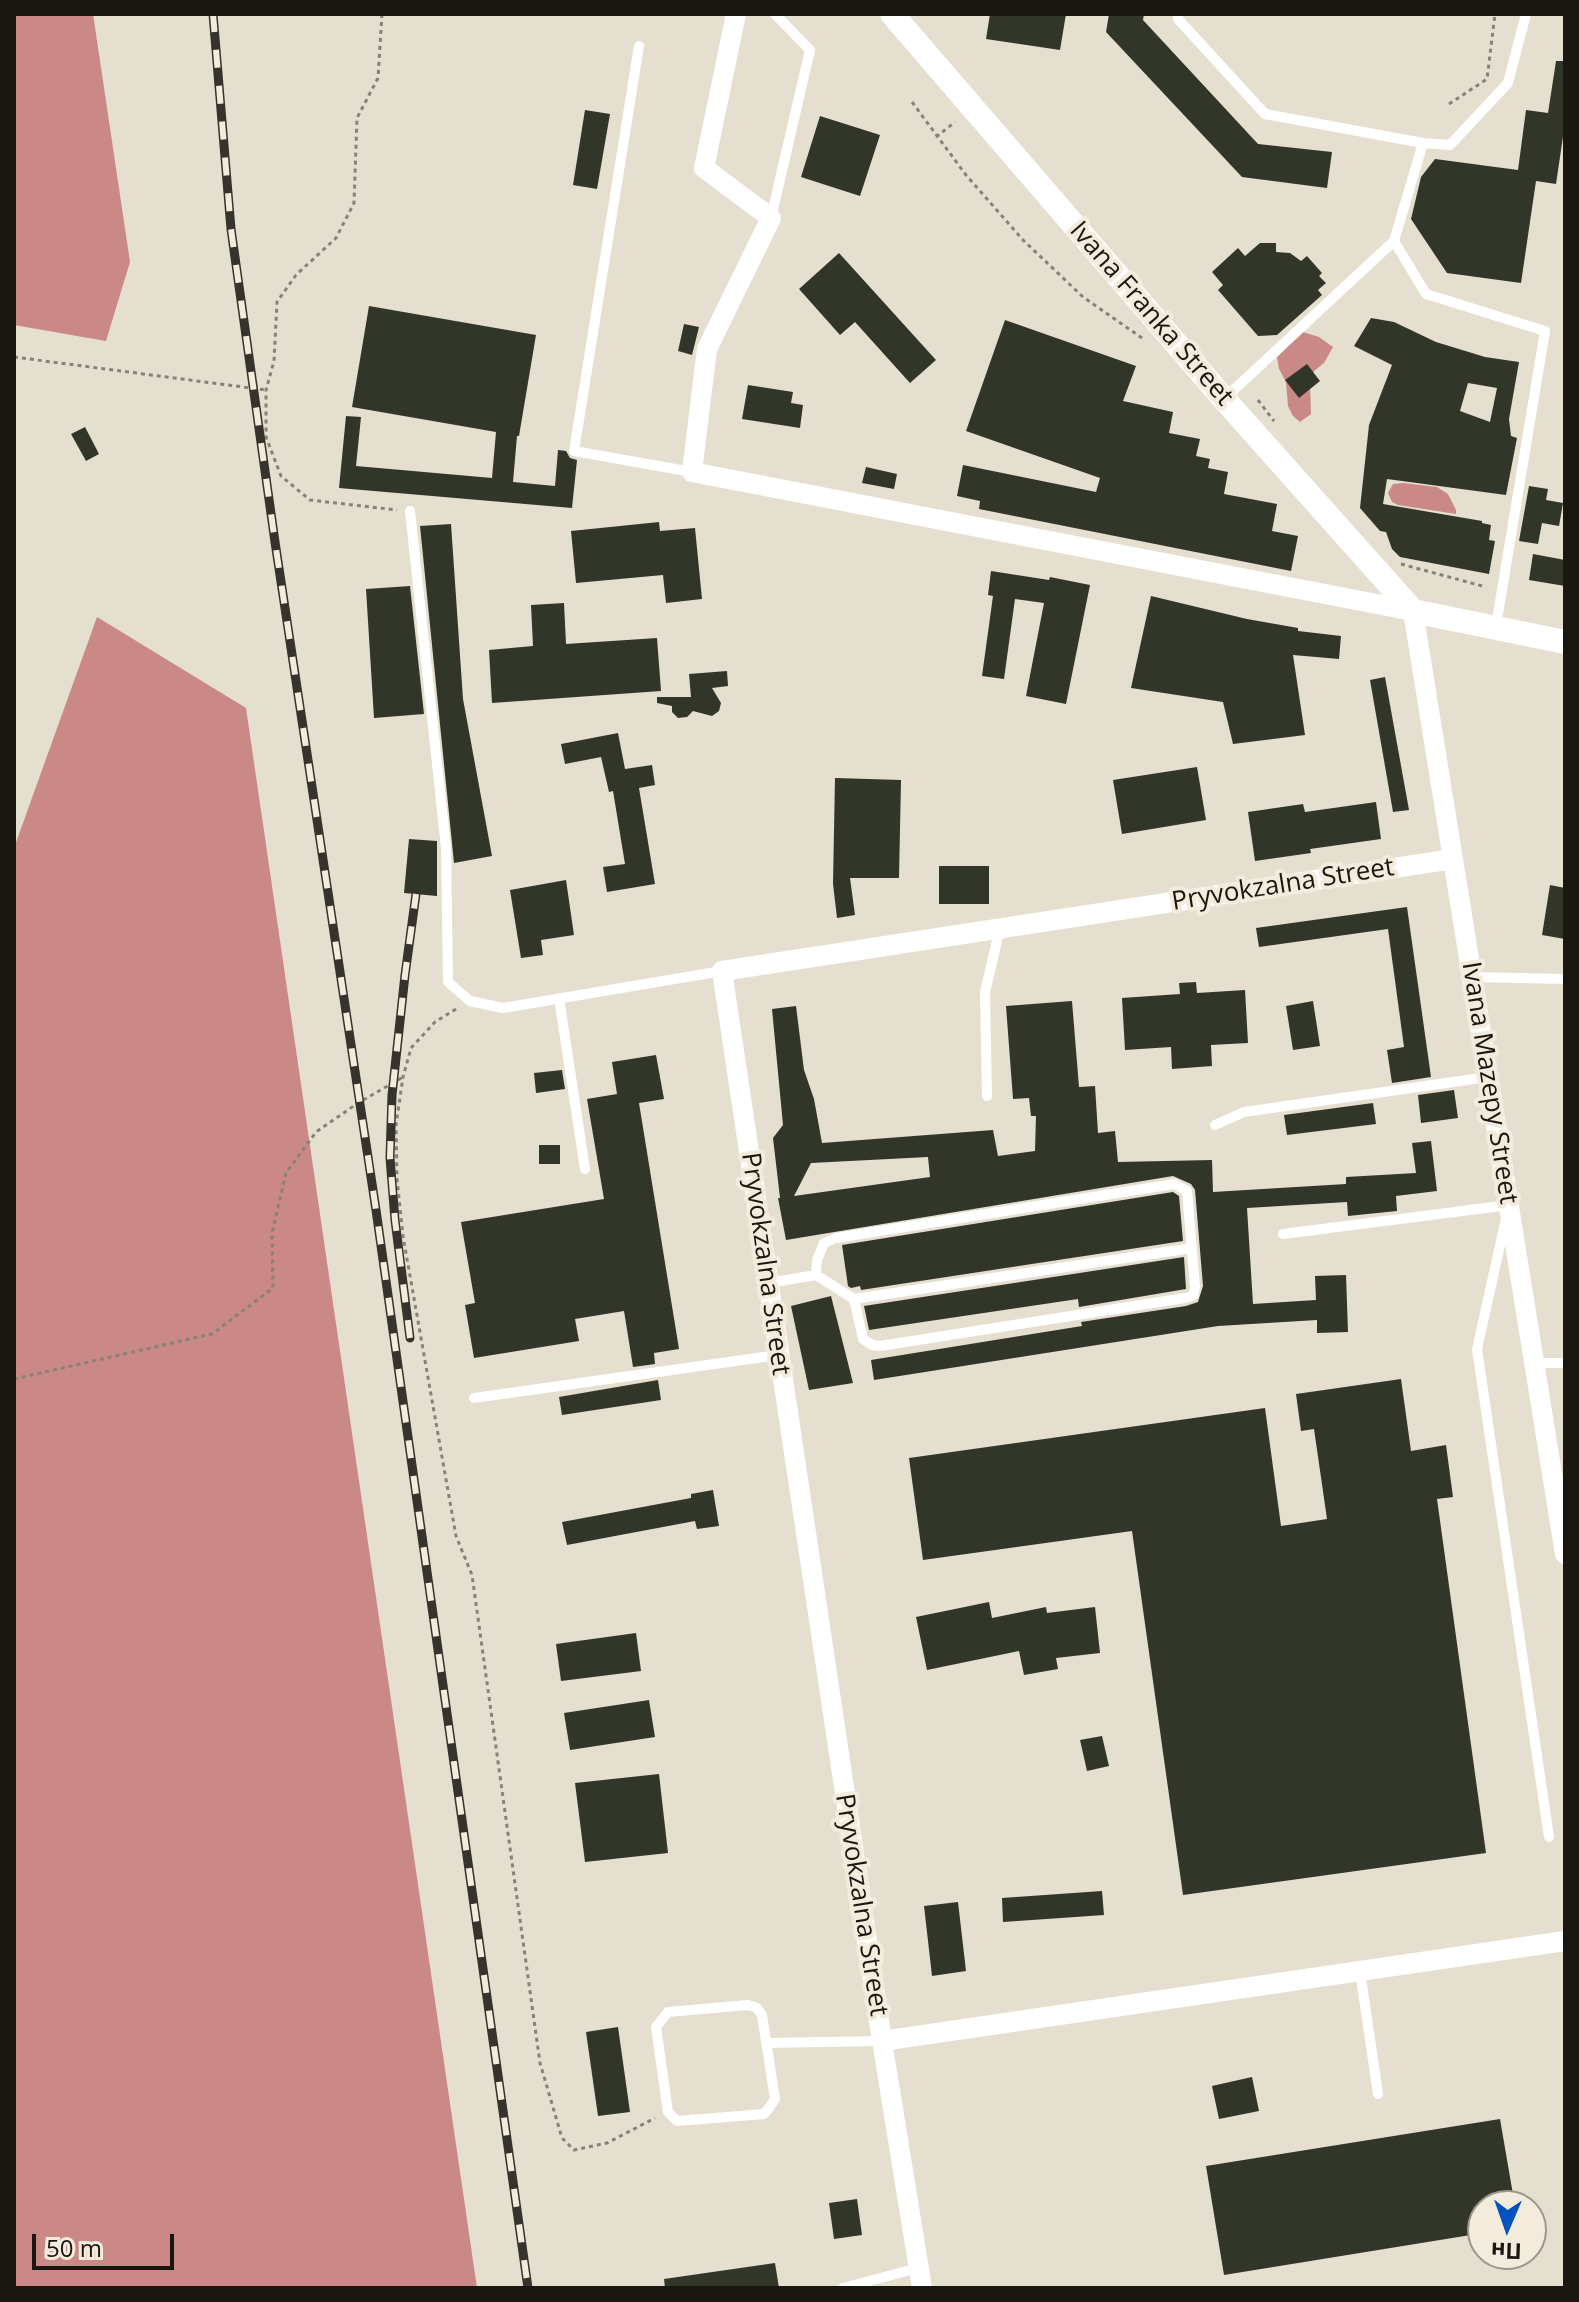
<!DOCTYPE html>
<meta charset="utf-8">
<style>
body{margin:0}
#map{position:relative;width:1579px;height:2302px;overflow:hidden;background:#e5dfcf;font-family:"Open Sans",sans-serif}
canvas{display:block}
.frame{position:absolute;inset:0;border:16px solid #1a1712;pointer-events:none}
.north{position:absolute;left:1467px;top:2190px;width:80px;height:80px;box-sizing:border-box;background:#f3ecdc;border:2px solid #9c978b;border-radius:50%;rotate:182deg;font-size:22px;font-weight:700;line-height:32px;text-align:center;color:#1a1712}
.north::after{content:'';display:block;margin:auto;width:28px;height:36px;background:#0253bd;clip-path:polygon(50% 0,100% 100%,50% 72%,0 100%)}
.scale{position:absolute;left:32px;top:2234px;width:142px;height:36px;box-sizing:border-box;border:4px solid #1a1712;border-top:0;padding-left:10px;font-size:24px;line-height:28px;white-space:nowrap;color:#1a1712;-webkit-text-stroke:6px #f3ecdc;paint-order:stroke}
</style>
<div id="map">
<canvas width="1579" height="2302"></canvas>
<div class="frame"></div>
<div class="north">Пн</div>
<div class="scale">50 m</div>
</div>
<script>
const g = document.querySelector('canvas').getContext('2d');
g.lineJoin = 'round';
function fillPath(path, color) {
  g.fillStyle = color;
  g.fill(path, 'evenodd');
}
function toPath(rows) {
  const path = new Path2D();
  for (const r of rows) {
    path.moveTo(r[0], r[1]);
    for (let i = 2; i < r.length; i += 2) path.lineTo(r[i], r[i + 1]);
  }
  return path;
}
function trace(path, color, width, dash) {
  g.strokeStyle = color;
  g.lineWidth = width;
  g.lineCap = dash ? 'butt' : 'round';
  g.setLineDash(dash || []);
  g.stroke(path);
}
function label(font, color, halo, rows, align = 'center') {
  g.font = font + ' "Open Sans",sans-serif';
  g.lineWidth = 8;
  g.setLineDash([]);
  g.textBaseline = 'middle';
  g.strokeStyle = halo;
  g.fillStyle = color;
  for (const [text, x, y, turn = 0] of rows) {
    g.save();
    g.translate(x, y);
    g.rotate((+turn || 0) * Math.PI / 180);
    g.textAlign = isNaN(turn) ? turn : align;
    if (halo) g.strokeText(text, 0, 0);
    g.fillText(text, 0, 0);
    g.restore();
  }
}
fillPath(toPath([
 [14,14,93,14,130,262,106,341,14,325],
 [1303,332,1319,337,1333,347,1324,363,1314,371,1310,384,1311,414,1300,422,1293,416,1288,406,1286,382,1279,369,1277,357],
 [1403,483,1437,487,1448,494,1456,510,1456,514,1398,505,1392,502,1388,493,1393,484],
 [97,617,246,708,477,2288,14,2288,14,848]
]), '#ca8886');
fillPath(toPath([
 [990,14,1066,14,1060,50,986,39],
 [1109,14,1144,14,1143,20,1258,144,1332,152,1327,188,1242,177,1106,32],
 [1556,61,1565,61,1565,123,1556,184,1536,181,1521,283,1447,273,1411,219,1421,177,1435,159,1518,170,1526,110,1548,113],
 [585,110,610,114,597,189,573,185],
 [820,116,880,135,860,196,801,177],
 [1260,243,1276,243,1276,252,1290,253,1301,261,1307,256,1322,273,1319,276,1326,283,1318,290,1322,295,1277,335,1258,336,1218,290,1223,285,1212,272,1238,248,1245,256],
 [839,253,936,360,910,383,855,322,840,335,799,289],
 [369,306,536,335,519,436,517,436,513,482,555,486,558,450,566,451,570,458,577,460,572,508,339,488,346,416,361,417,356,466,492,478,496,432,352,407],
 [1371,318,1394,322,1436,342,1485,357,1519,362,1509,419,1511,436,1517,438,1506,495,1387,479,1383,504,1482,521,1482,523,1491,525,1489,540,1495,541,1489,574,1400,557,1392,549,1386,532,1380,531,1360,508,1369,425,1392,365,1354,346],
 [1468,383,1497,388,1490,422,1460,411],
 [1005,320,1136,366,1123,401,1173,412,1169,433,1200,439,1196,456,1210,459,1208,468,1228,472,1224,494,1277,504,1272,531,1298,536,1291,571,979,509,980,501,957,496,963,465,1096,492,1100,478,966,431],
 [684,324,699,327,692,355,678,351],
 [1307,364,1320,381,1299,398,1285,380],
 [748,385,793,392,791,403,803,405,800,428,742,419],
 [85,427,99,454,86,461,71,434],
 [866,467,897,474,894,489,862,483],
 [1529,486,1548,489,1546,500,1563,503,1559,526,1542,523,1538,544,1519,541],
 [659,522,660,531,695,528,702,599,666,603,663,575,576,583,571,531],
 [451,524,463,699,492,856,454,863,420,526],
 [1533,554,1565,560,1565,586,1529,580],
 [991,571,1049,580,1050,577,1090,585,1066,704,1026,696,1044,603,1015,599,1004,679,982,676,993,596,988,595],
 [410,586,424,714,374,718,366,589],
 [1151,596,1247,619,1298,628,1298,631,1341,636,1339,659,1293,655,1305,735,1233,744,1223,702,1131,688],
 [564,603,566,644,657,638,661,691,492,703,489,650,533,646,531,605],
 [727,671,728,686,712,688,721,703,719,711,712,716,693,711,687,717,678,718,672,712,672,706,657,703,657,697,691,697,689,674],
 [1385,677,1409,810,1393,812,1370,680],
 [618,733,625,769,652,765,655,785,639,788,655,884,607,892,603,867,625,864,613,791,609,792,601,757,565,764,561,744],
 [1197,767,1206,820,1122,834,1113,780],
 [835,778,901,780,899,878,850,878,855,915,837,918,833,884],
 [1376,802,1381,839,1310,849,1311,853,1255,861,1248,812,1303,804,1305,812],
 [409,839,437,841,437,896,404,893],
 [939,866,989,866,989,904,939,904],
 [566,880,574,935,541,940,543,955,521,958,510,890],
 [1550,885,1565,888,1565,939,1542,935],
 [1407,907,1431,1077,1392,1083,1387,1050,1404,1047,1388,929,1259,947,1256,928],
 [1196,982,1197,993,1245,990,1248,1043,1211,1045,1212,1066,1172,1069,1171,1047,1125,1050,1122,998,1180,994,1179,983],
 [1072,1001,1079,1087,1095,1086,1098,1133,1115,1131,1118,1162,1212,1160,1213,1192,1346,1184,1346,1177,1416,1173,1412,1143,1431,1141,1437,1191,1396,1196,1397,1211,1348,1216,1347,1202,1247,1208,1253,1304,1316,1300,1315,1276,1346,1275,1348,1332,1317,1333,1317,1320,1218,1326,874,1380,871,1360,1082,1326,1081,1322,1186,1306,1198,1302,1203,1286,1195,1190,1191,1184,1173,1176,786,1240,778,1198,780,1198,773,1138,783,1125,772,1009,796,1006,804,1070,814,1099,822,1143,993,1130,998,1156,1035,1151,1036,1116,1031,1116,1029,1098,1013,1099,1006,1006],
 [928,1157,930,1177,794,1196,811,1163],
 [1313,1001,1320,1046,1293,1050,1286,1006],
 [656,1055,664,1099,639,1103,679,1349,654,1353,655,1364,633,1367,624,1311,575,1319,579,1341,474,1358,465,1305,475,1303,461,1222,604,1199,587,1099,617,1094,612,1062],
 [562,1070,565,1089,536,1093,534,1073],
 [1454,1090,1458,1118,1421,1123,1418,1095],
 [1373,1103,1376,1124,1287,1135,1284,1115],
 [539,1145,560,1145,560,1164,539,1164],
 [1173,1192,1179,1196,1183,1241,861,1290,860,1286,851,1288,848,1286,842,1245],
 [1184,1257,1186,1289,1079,1307,1078,1299,869,1330,864,1306],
 [831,1296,853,1383,809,1390,791,1306],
 [1401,1379,1411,1451,1446,1445,1453,1497,1437,1499,1486,1853,1183,1895,1132,1531,923,1560,909,1458,1265,1408,1281,1526,1327,1519,1314,1429,1301,1431,1296,1394],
 [658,1380,661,1400,562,1415,559,1397],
 [713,1490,719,1526,697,1529,695,1521,567,1545,562,1522,691,1498,691,1494],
 [989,1602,992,1618,1046,1607,1047,1613,1095,1607,1100,1653,1056,1658,1058,1669,1024,1675,1019,1651,927,1670,916,1617],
 [636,1633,641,1671,561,1681,556,1644],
 [649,1700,655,1737,570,1750,564,1713],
 [1102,1736,1109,1766,1087,1771,1080,1740],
 [659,1774,668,1853,585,1862,575,1783],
 [1102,1891,1104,1915,1003,1922,1002,1898],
 [958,1902,966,1971,932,1976,924,1906],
 [618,2027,630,2112,598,2116,586,2032],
 [1252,2077,1259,2111,1219,2119,1212,2086],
 [1500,2119,1515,2206,1483,2206,1483,2233,1224,2275,1206,2166],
 [857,2199,862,2235,834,2239,829,2203],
 [775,2263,779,2288,665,2288,664,2279]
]), '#313629');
trace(toPath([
 [382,14,378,78,357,118,354,203,336,238,296,275,277,302,274,361,266,390,266,437,281,476,310,500,397,510],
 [912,102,966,175,1023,240,1083,297,1142,338],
 [1449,104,1487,79,1495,14],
 [936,137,955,122],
 [14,357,266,390],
 [1258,400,1274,421],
 [1401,564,1486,587],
 [456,1009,435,1022,411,1048,403,1077,396,1125,397,1179,403,1236,456,1536,472,1575,540,2063,562,2138,574,2150,607,2143,655,2118],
 [14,1379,212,1334,273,1288,272,1233,286,1173,316,1132,358,1103,403,1077]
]), '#868277', 3, [4, 4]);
trace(toPath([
 [1178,14,1178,19,1265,114,1423,143,1450,145,1508,83,1526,14],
 [639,46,574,451,692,472],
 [771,218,810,50,775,14],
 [1394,241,1426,294,1545,331,1496,626],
 [1224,399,1394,241,1423,143],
 [410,511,446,848,448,982,470,1001,503,1008,722,971],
 [1472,977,1565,979],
 [559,998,585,1169],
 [987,1096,985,992,1000,928],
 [1215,1125,1244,1112,1488,1077],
 [1174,1184,1187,1191,1195,1287,1193,1296,1185,1298,880,1346,872,1345,863,1339,854,1299,816,1275,817,1260,824,1243,836,1238,1174,1184],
 [1283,1234,1509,1205,1477,1349,1549,1837],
 [768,1283,816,1275],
 [854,1299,1192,1248],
 [1534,1363,1565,1363],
 [474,1398,778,1355],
 [1360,1971,1378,2094],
 [748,2005,757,2008,762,2015,775,2099,769,2108,764,2114,677,2121,668,2112,656,2027,668,2012,748,2005],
 [766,2043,882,2041],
 [843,2288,918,2268]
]), '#fff', 10);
trace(toPath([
 [736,14,704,168,771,218,707,349,692,472,1413,611,1565,1554],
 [882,2041,1565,1941],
 [922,2288,882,2041,722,971,1453,859]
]), '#fff', 20);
trace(toPath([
 [892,14,1224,399,1413,611,1565,642]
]), '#fff', 24);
const rail = toPath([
 [213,14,231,229,275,542,376,1210,528,2288],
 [410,1338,395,1220,390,1158,392,1095,405,975,416,894]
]);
trace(rail, '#36322c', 9);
trace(rail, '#f3ecdc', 6, [18]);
label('26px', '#1a1712', '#f3ecdc', [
 ["Ivana Franka Street",1151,314,49],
 ["Pryvokzalna Street",1283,885,-9],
 ["Ivana Mazepy Street",1489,1083,81],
 ["Pryvokzalna Street",765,1264,82],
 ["Pryvokzalna Street",861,1905,81]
]);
</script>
